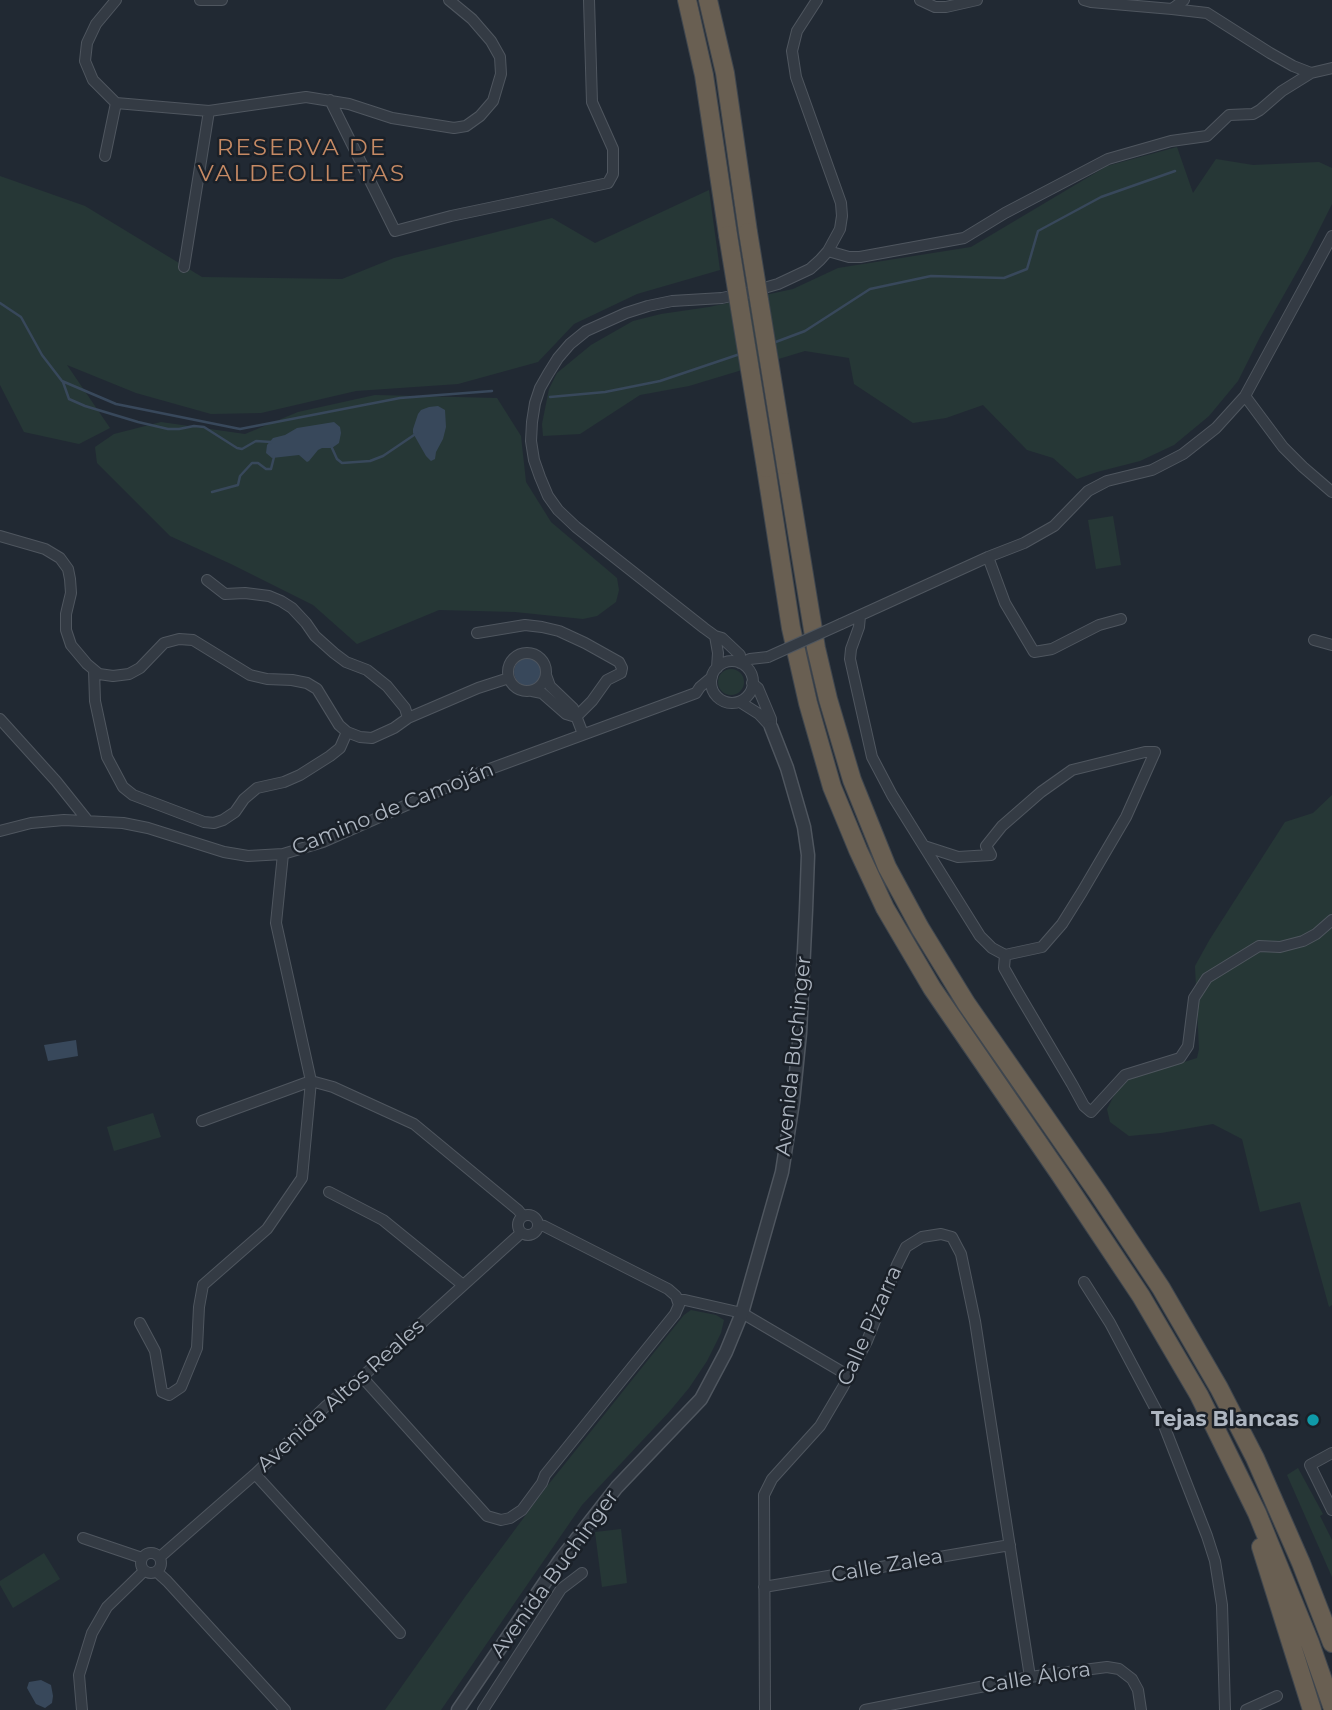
<!DOCTYPE html>
<meta charset="utf-8">
<style>
body{margin:0}
canvas{display:block;background:#212933}
</style>
<canvas width="1332" height="1710"></canvas>
<script>
const g = document.querySelector('canvas').getContext('2d');
g.lineJoin = 'round';
function fillPath(path, color) {
  g.fillStyle = color;
  g.fill(path, 'evenodd');
}
function toPath(rows) {
  const path = new Path2D();
  for (const r of rows) {
    if (r.length === 3) {
      path.moveTo(r[0] + r[2], r[1]);
      path.arc(r[0], r[1], r[2], 0, 2 * Math.PI);
      continue;
    }
    path.moveTo(r[0], r[1]);
    for (let i = 2; i < r.length; i += 2) path.lineTo(r[i], r[i + 1]);
  }
  return path;
}
function trace(path, color, width, dash) {
  g.strokeStyle = color;
  g.lineWidth = width;
  g.lineCap = dash ? 'butt' : 'round';
  g.setLineDash(dash || []);
  g.stroke(path);
}
function label(font, color, halo, rows, align = 'center') {
  g.font = font + ' Montserrat,sans-serif';
  g.lineWidth = 5;
  g.setLineDash([]);
  g.textBaseline = 'middle';
  g.strokeStyle = halo;
  g.fillStyle = color;
  for (const [text, x, y, turn = 0] of rows) {
    g.save();
    g.translate(x, y);
    g.rotate((+turn || 0) * Math.PI / 180);
    g.textAlign = isNaN(turn) ? turn : align;
    if (halo) g.strokeText(text, 0, 0);
    g.fillText(text, 0, 0);
    g.restore();
  }
}
fillPath(toPath([
 [1177,147,1193,193,1216,159,1253,165,1319,162,1332,168,1332,204,1307,254,1260,337,1238,381,1209,416,1174,445,1140,461,1097,472,1077,479,1053,458,1027,450,983,405,946,418,913,423,854,384,849,358,805,351,689,386,640,395,580,434,543,436,542,424,549,389,557,373,591,345,633,321,661,314,709,307,793,289,838,268,971,247,1107,166],
 [0,176,85,206,202,277,342,279,394,258,552,218,595,243,709,190,720,270,637,294,574,324,538,362,458,384,356,391,261,413,211,414,136,393,67,365,110,428,79,444,24,432,0,385],
 [375,395,497,398,521,436,526,482,551,522,617,578,619,590,616,602,597,616,583,619,515,612,439,610,357,644,313,605,231,564,170,536,97,463,95,447,114,434,161,422,245,434,298,412],
 [1113,516,1121,565,1096,569,1088,520],
 [731,682,13],
 [1332,795,1332,1305,1329,1307,1300,1202,1260,1212,1242,1139,1213,1124,1161,1133,1129,1136,1110,1122,1107,1109,1116,1092,1129,1077,1152,1072,1197,1058,1199,1049,1195,966,1210,939,1285,822,1313,813],
 [153,1113,161,1137,114,1151,107,1127],
 [691,1310,716,1315,724,1320,721,1333,707,1361,689,1388,669,1412,582,1505,441,1710,385,1710,465,1597,548,1485,684,1315],
 [1298,1468,1323,1514,1320,1516,1332,1540,1332,1577,1287,1475],
 [621,1529,627,1583,602,1587,595,1532],
 [44,1553,60,1579,13,1608,0,1585,0,1581]
]), '#263736');
fillPath(toPath([
 [438,406,445,410,446,427,443,439,436,452,435,459,431,461,426,456,418,442,413,433,413,429,418,414,421,410,429,407],
 [334,422,340,427,341,433,339,443,332,448,322,448,318,450,309,461,307,462,299,455,272,458,266,453,267,445,273,438,285,435,297,428],
 [528,672,14],
 [76,1040,78,1056,48,1061,44,1045],
 [41,1680,51,1685,53,1696,52,1703,45,1708,36,1704,27,1688,29,1682]
]), '#38485b');
trace(toPath([
 [0,303,21,317,42,355,62,381,116,404,240,429,400,398,492,391],
 [773,343,805,331,870,289,931,276,1004,278,1027,269,1038,231,1101,197,1175,171],
 [63,382,69,399,85,406,138,422,168,429,179,429,194,426,204,427,237,448,242,449,256,441,271,442],
 [550,397,605,392,660,381,740,354],
 [332,448,337,459,342,463,370,461,383,456,417,433],
 [212,492,238,485,240,476,252,463,258,463,266,469,271,469,274,457]
]), '#38485b', 2.5);
const minor = toPath([
 [116,0,96,24,87,43,85,61,93,80,116,103,209,111,306,97,349,104,392,118,454,128,466,126,480,116,493,101,501,74,500,57,491,41,472,19,449,0],
 [200,0,222,0],
 [920,0,935,7,946,7,977,0],
 [1084,0,1091,2,1172,9,1184,0],
 [1172,9,1207,13,1270,53,1293,66,1311,73,1332,68],
 [330,100,395,231,451,216,608,183,613,174,613,149,592,102,589,0],
 [105,156,116,103],
 [828,251,849,257,860,257,964,238,1005,213,1108,159,1171,141,1207,136,1229,115,1253,114,1260,110,1282,91,1311,73],
 [184,267,209,111],
 [1245,396,1283,447,1303,467,1332,492],
 [0,536,45,549,60,558,68,569,70,579,71,593,66,614,66,630,71,645,87,664,99,674,113,676,129,674,140,668,164,643,179,639,193,640,250,675,267,679,292,680,307,683,317,689,339,725,347,732,360,737,372,738,394,728,408,718,478,688,509,678],
 [988,557,1005,603,1034,652,1052,649,1099,625,1121,619],
 [207,580,225,594,245,593,269,596,281,601,292,608,306,623,315,636,334,653,346,662,367,670,387,686,405,708,408,718],
 [860,616,859,627,851,649,850,659,872,757,892,795,915,832,980,936,992,948,1005,955,1042,947,1062,924,1082,892,1126,817,1155,752,1145,752,1072,770,1041,792,1002,826,986,846,991,855,958,857,924,846],
 [841,624,988,557,1024,543,1054,526,1088,491,1107,481,1152,470,1183,454,1216,428,1245,396,1332,236],
 [477,633,525,625,542,627,559,631,585,643,619,662,622,668,621,673,607,680,592,701,576,717],
 [715,636,718,653,717,668],
 [1314,640,1332,645],
 [527,672,19],
 [732,682,21],
 [740,663,740,655,722,638,715,636,704,628,576,527,558,510,548,496,540,477,534,460,531,441,532,422,535,403,540,388,548,374,558,358,570,344,586,331,626,313,648,306,672,301,722,298,750,292,778,284,810,269,820,260,828,251,840,229,842,216,841,203,796,77,792,51,797,31,817,0],
 [741,663,750,659,768,657],
 [94,670,95,701,107,757,123,787,133,795,204,822,214,823,223,820,235,812,244,799,257,788,284,782,300,775,330,756,340,748,347,732],
 [546,675,550,686,573,708,583,734],
 [752,683,758,688,771,719,771,727],
 [532,691,542,693,566,714,576,717],
 [740,702,759,714,771,727],
 [0,719,56,781,88,821],
 [0,831,31,823,64,820,123,823,148,828,224,852,248,856,283,854,323,842,479,773,696,693,700,687,712,677],
 [1005,955,1004,968,1017,991,1072,1084,1084,1106,1091,1112,1125,1075,1180,1058,1188,1046,1194,998,1207,978,1259,946,1280,947,1303,941,1316,934,1332,920],
 [202,1121,311,1081,333,1087,414,1124,518,1210,523,1216],
 [329,1192,383,1220,463,1285],
 [528,1225,10],
 [1084,1282,1110,1323,1163,1423,1207,1536,1215,1561,1222,1605,1225,1710],
 [678,1300,685,1300,742,1313,849,1376],
 [140,1323,155,1351,162,1392,169,1395,181,1387,197,1348,199,1307,203,1285,267,1229,302,1178,311,1081,276,923,283,854],
 [362,1377,487,1516,501,1520,510,1518,522,1510,542,1483,545,1475,675,1314,679,1305,676,1296,668,1289,544,1226,538,1225],
 [1332,1453,1310,1465,1332,1510],
 [255,1474,400,1633],
 [83,1538,142,1558],
 [151,1563,10],
 [160,1557,255,1474,325,1407,362,1377,521,1233],
 [157,1572,167,1581,285,1710],
 [764,1587,1010,1545],
 [82,1710,79,1675,92,1633,107,1607,144,1571],
 [483,1710,561,1589,582,1573],
 [765,1710,764,1495,772,1479,820,1426,843,1387,867,1341,897,1265,906,1247,922,1237,941,1234,952,1237,961,1254,975,1321,1030,1677],
 [865,1710,1030,1677,1107,1667,1119,1669,1132,1679,1138,1690,1141,1710],
 [1246,1710,1277,1696]
]);
const tertiary = toPath([
 [458,1710,560,1560,617,1487,701,1399,726,1352,742,1313,782,1172,793,1102,800,1033,806,910,808,855,804,827,787,768,771,727]
]);
const motorway = toPath([
 [687,0,704,75,728,235],
 [708,0,725,73,748,232],
 [786,465,816,648,828,699,852,780,887,867,920,928,966,1003,1098,1193,1161,1288,1219,1388,1255,1458,1301,1563,1332,1643],
 [766,468,791,628,808,703,832,787,858,850,885,908,932,988,1059,1173,1141,1296,1199,1395,1257,1513,1310,1643,1332,1706],
 [1261,1547,1312,1710]
]);
trace(minor, '#4f565f', 12);
trace(tertiary, '#4f565f', 15);
trace(motorway, '#3f464e', 20);
trace(minor, '#343b44', 10);
trace(tertiary, '#343b44', 12);
trace(motorway, '#695f52', 18);
const minorBridge = toPath([
 [768,657,841,624]
]);
const motorwayBridge = toPath([
 [748,232,786,465],
 [728,235,766,468]
]);
trace(minorBridge, '#4f565f', 12, []);
trace(motorwayBridge, '#3f464e', 20, []);
trace(minorBridge, '#343b44', 10);
trace(motorwayBridge, '#695f52', 18);
for (const [x, y, r, color] of [
 [1313,1420,7,"#0f9aa8"]
]) {
  const dot = new Path2D();
  dot.arc(x, y, r, 0, 2 * Math.PI);
  g.fillStyle = color;
  g.fill(dot);
  trace(dot, '#1a2028', 2.5);
}
label('21px', '#aeb6c1', '#1a2028', [
 ["Camino de Camoján",393,809,-22],
 ["Avenida Buchinger",794,1056,-84],
 ["Calle Pizarra",870,1326,-66],
 ["Avenida Altos Reales",341,1396,-42],
 ["Calle Zalea",887,1566,-10],
 ["Avenida Buchinger",555,1574,-54],
 ["Calle Álora",1036,1678,-9]
]);
label('bold 21px', '#aeb6c1', '#1a2028', [
 ["Tejas Blancas",1299,1420]
], 'right');
g.letterSpacing = '2px';
label('23px', '#c68a64', '#1a2028', [
 ["RESERVA DE",302,148],
 ["VALDEOLLETAS",302,174]
]);
g.letterSpacing = '0px';
</script>
